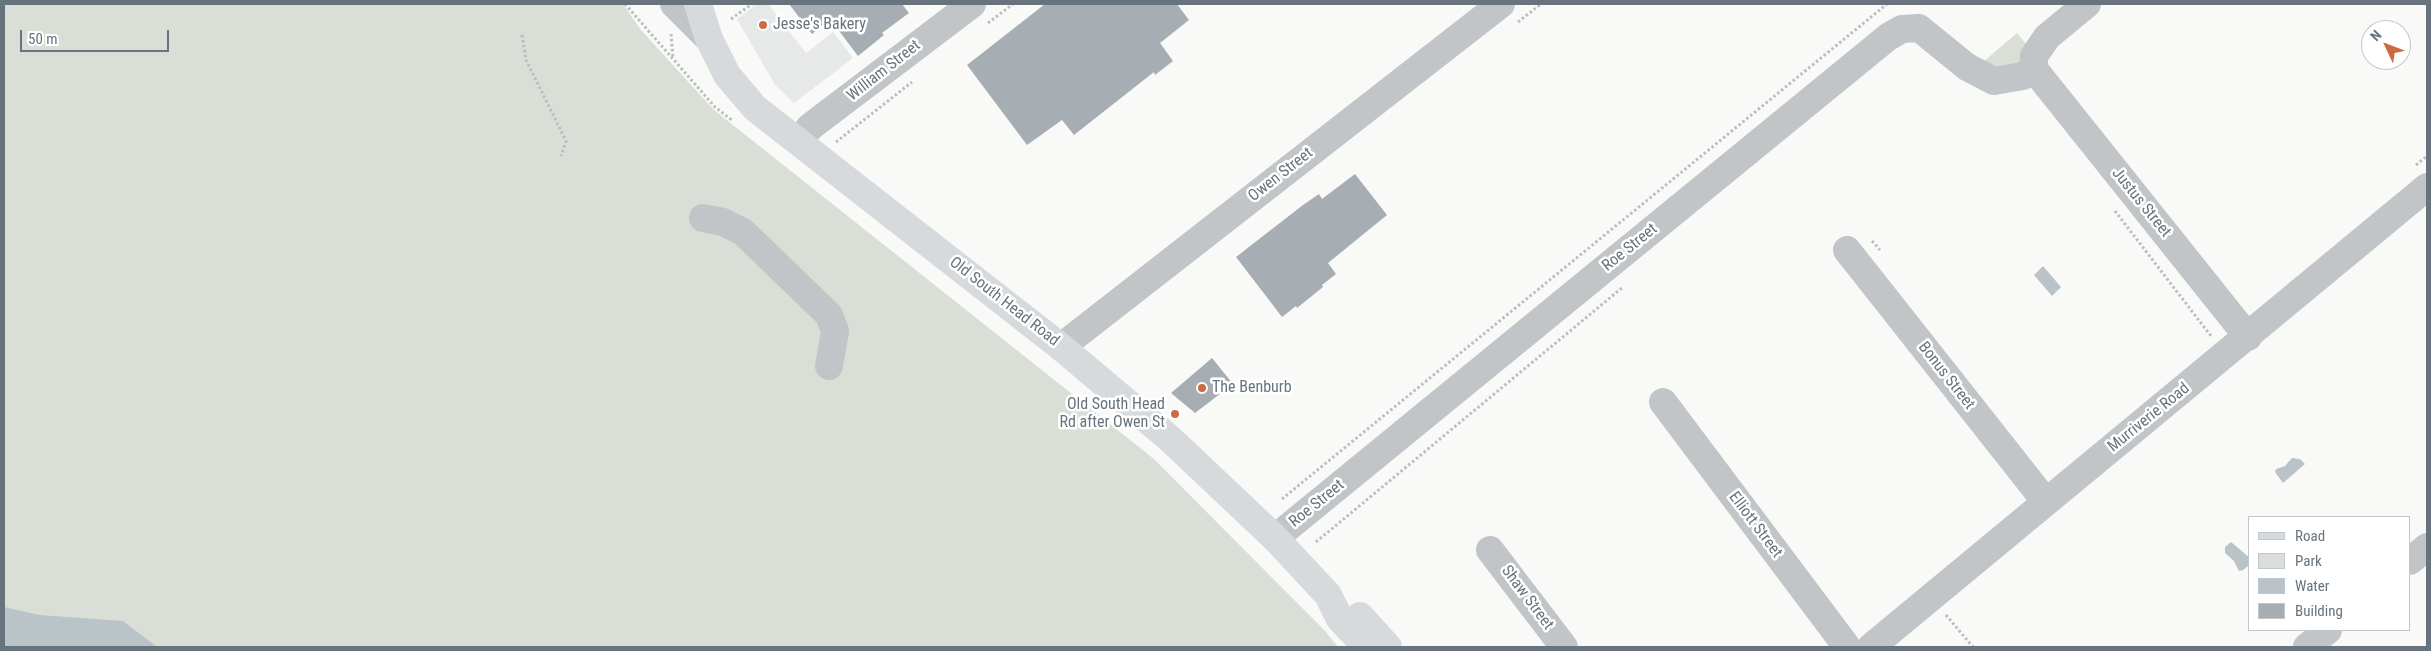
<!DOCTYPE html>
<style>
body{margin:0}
#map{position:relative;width:2431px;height:651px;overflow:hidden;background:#f9f9f8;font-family:"Roboto Condensed",sans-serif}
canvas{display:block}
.frame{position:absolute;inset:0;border:5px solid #67747e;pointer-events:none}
.legend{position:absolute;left:2248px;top:516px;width:162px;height:115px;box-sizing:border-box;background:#fff;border:1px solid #c2c7cb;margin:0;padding:6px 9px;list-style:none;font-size:15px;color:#67747e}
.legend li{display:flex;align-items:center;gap:10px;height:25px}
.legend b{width:25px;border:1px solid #c2c7cb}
.north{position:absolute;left:2361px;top:20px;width:50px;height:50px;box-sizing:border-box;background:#fff;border:1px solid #c2c7cb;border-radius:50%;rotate:313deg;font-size:14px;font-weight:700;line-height:20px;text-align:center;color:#67747e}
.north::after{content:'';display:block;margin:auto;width:18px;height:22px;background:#cd6a44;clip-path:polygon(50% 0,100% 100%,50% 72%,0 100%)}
.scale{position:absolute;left:20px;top:30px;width:149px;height:22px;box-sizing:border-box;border:2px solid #67747e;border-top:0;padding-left:6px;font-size:15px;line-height:18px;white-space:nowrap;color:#67747e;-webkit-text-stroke:4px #fff;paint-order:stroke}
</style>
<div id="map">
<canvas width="2431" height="651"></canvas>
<div class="frame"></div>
<ul class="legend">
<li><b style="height:6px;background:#d7dadd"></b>Road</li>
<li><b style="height:14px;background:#d9ded7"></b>Park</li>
<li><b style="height:14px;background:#bac3c8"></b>Water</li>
<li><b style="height:14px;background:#a7aeb3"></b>Building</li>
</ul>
<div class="north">N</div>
<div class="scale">50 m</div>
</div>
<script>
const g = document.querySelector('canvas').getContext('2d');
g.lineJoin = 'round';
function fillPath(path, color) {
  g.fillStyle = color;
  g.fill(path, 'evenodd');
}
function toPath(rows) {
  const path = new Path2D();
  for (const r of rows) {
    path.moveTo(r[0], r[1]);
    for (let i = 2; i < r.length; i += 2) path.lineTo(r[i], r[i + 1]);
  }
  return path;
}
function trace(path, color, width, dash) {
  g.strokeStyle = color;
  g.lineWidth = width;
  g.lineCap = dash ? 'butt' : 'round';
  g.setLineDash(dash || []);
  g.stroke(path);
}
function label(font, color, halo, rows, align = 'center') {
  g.font = font + ' "Roboto Condensed",sans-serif';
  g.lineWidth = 5;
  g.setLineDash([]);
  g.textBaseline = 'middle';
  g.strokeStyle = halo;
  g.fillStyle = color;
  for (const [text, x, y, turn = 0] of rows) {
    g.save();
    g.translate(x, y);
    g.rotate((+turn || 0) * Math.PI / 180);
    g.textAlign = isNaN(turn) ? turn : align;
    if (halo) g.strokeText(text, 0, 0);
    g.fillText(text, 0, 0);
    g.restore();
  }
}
fillPath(toPath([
 [757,4,768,4,806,53,833,32,853,58,794,103,775,85,737,19]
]), '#e7e8e8');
fillPath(toPath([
 [4,4,623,4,641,30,714,110,1154,459,1325,631,1338,647,4,647],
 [2017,33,2026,44,2022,67,1975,69]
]), '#d9ded7');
fillPath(toPath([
 [2043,266,2061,287,2052,296,2034,275],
 [2292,458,2300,459,2305,464,2283,483,2275,472,2276,469,2285,466],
 [2231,542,2250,558,2248,566,2243,570,2239,571,2234,561,2225,553,2225,547],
 [4,607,39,615,123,621,157,647,4,647]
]), '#bac3c8');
fillPath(toPath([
 [789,4,902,4,909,13,882,33,884,35,858,56,830,19,812,34],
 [1045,4,1177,4,1189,20,1160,43,1173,61,1155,75,1154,72,1074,135,1062,120,1027,145,967,65],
 [1355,174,1387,215,1328,263,1336,274,1322,285,1323,287,1297,308,1296,306,1282,317,1236,257,1303,205,1319,194,1322,199],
 [1212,358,1233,384,1195,413,1171,393]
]), '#a7aeb3');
trace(toPath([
 [625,4,715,107,733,121],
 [731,19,752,4],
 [1518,22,1541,4],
 [988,23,1013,4],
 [671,34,673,58],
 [522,35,526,60,566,141,561,156],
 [836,142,912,82],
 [2416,165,2427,156],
 [2115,211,2211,336],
 [1872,241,1880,250],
 [1282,499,1887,4],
 [1316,542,1623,287],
 [1946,615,1973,647]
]), '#bbbec0', 3, [2.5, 2.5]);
trace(toPath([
 [674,4,709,39],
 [2034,69,2248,337],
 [2034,69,2034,56,2047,37,2087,4],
 [799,141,810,127,972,4],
 [703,218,723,222,743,232,829,315,835,331,829,366],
 [1847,250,2046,502],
 [1061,347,1501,4],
 [1663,402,1847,647],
 [1275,538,1888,37,1902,29,1919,28,1967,67,1994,81,2023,76,2034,69],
 [1490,550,1564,647],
 [2410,561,2427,547],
 [1871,647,2427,187],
 [2307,647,2328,630]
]), '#c1c5c8', 28);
trace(toPath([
 [698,4,709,39,727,75,755,108,1061,347,1169,438,1275,538,1328,595,1340,619,1367,647],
 [1360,616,1388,647]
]), '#d7dadd', 28);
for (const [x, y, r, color] of [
 [763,25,5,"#cd6a44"],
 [1202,388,5,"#cd6a44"],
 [1175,414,5,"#cd6a44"]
]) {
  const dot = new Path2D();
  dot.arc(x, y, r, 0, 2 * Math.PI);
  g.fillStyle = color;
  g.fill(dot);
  trace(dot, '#fff', 2);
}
label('16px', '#67747e', '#fff', [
 ["Jesse's Bakery",773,25],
 ["The Benburb",1212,388],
 ["Old South Head",1165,405,"right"],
 ["Rd after Owen St",1165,423,"right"]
], 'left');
label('16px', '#67747e', '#fff', [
 ["William Street",884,71,-38],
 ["Owen Street",1281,175,-38],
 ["Justus Street",2141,203,51],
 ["Roe Street",1630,248,-39],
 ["Old South Head Road",1004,302,38],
 ["Bonus Street",1946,376,52],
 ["Murriverie Road",2149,418,-39],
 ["Roe Street",1317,504,-39],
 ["Elliott Street",1755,525,53],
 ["Shaw Street",1527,598,53]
]);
</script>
